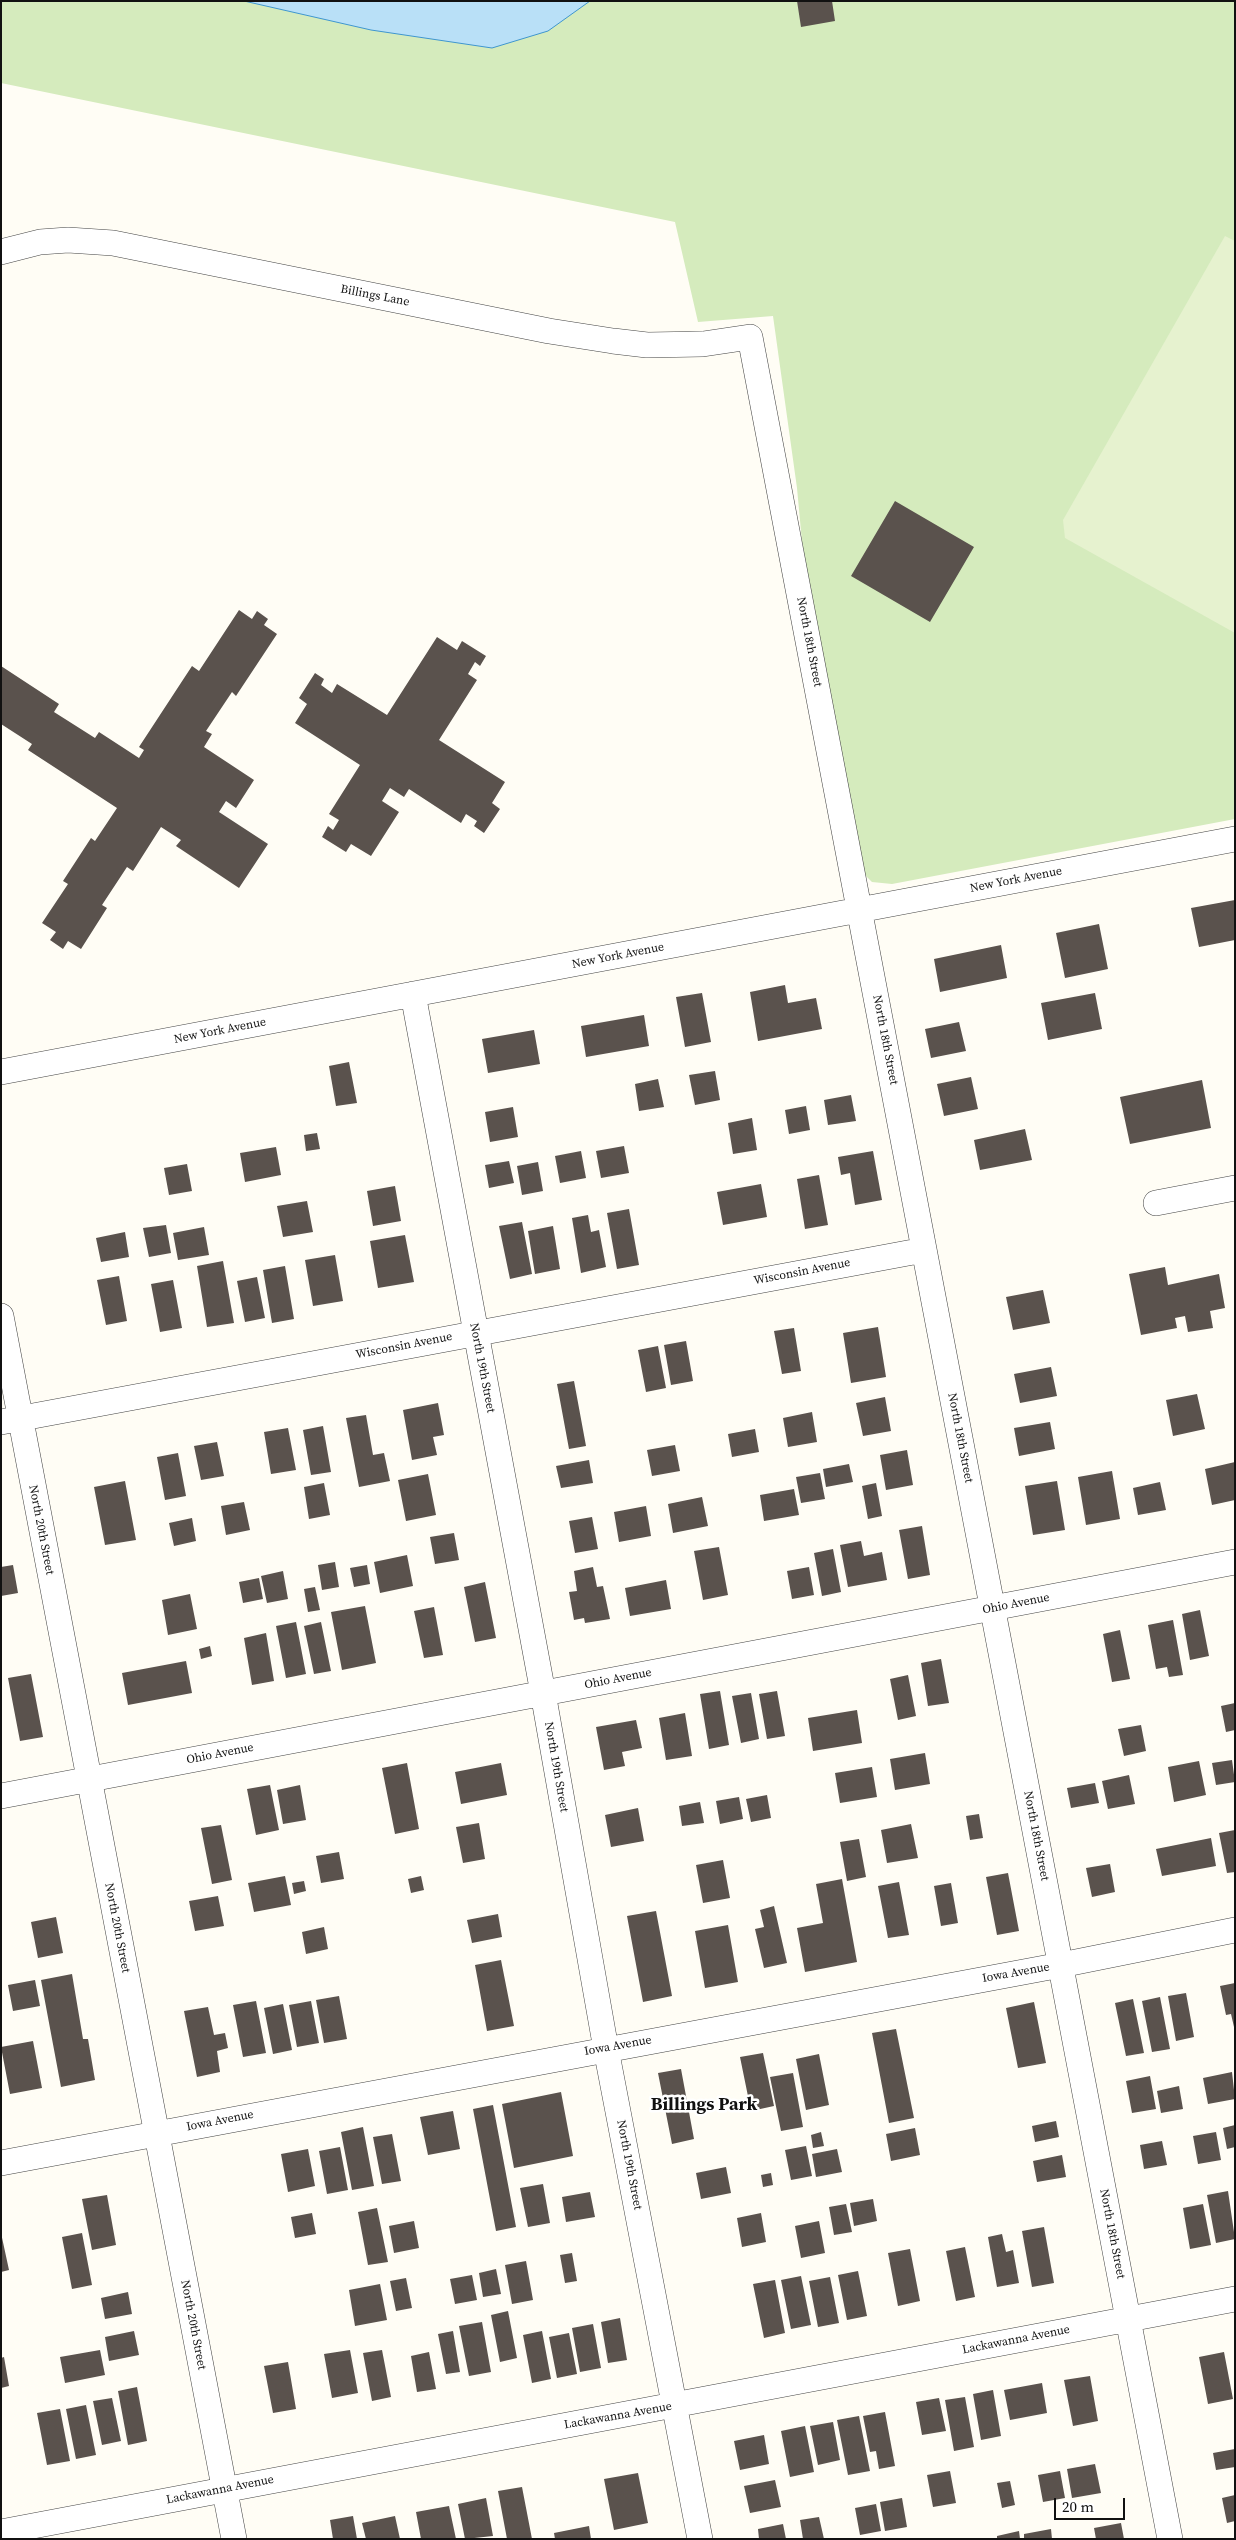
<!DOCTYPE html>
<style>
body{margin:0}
#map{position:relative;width:1236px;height:2540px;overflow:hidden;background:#fffdf5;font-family:"Source Serif 4",serif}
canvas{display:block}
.frame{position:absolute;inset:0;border:2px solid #111;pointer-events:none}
.scale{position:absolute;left:1054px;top:2498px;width:71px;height:22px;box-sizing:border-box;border:2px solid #111;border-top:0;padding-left:6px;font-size:15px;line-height:18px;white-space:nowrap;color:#111;-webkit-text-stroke:4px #fff;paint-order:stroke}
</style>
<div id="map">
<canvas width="1236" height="2540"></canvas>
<div class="frame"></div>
<div class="scale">20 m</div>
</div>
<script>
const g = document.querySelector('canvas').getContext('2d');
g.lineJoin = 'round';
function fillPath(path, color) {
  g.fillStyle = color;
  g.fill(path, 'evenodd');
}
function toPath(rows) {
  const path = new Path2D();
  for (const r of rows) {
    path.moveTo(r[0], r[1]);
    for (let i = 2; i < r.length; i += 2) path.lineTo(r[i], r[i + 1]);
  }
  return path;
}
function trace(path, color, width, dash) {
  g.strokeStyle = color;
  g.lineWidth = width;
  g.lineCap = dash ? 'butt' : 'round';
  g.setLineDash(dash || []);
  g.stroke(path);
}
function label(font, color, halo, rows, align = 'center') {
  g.font = font + ' "Source Serif 4",serif';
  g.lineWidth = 5;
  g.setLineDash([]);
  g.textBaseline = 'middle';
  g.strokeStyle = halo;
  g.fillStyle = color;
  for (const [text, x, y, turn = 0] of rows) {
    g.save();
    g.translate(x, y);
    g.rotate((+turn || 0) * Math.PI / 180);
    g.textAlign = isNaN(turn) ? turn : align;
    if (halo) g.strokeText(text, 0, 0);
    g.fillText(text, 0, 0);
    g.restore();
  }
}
fillPath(toPath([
 [1,1,1235,1,1235,819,892,884,872,882,865,875,828,693,802,542,797,488,773,316,698,322,675,222,1,83]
]), '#d5ebbd');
fillPath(toPath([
 [1225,236,1235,241,1235,633,1065,538,1063,520]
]), '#e6f2cf');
const water = toPath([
 [244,1,590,1,548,31,492,48,371,30,244,1]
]);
fillPath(water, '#b9e0f7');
trace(water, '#3f96cf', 1);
fillPath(toPath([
 [797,1,832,1,835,21,801,27],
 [895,501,974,547,930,622,851,576],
 [239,610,252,619,257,611,268,619,264,625,277,634,236,696,232,692,206,731,212,734,204,747,254,780,236,808,226,801,219,812,268,844,239,888,176,846,181,840,161,827,133,871,127,867,102,905,107,908,81,949,68,941,63,949,50,940,56,932,42,923,68,884,63,881,91,838,95,841,117,808,28,750,32,744,1,724,1,666,59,704,54,712,95,738,99,732,139,758,144,750,139,747,192,666,199,671],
 [437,637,457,650,462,641,486,656,480,666,475,662,468,674,477,680,439,740,505,782,492,803,500,809,484,833,474,826,477,821,466,814,461,823,409,789,404,797,390,788,382,801,399,812,371,856,351,844,346,852,322,837,328,826,333,830,339,820,329,814,360,765,295,723,307,704,299,698,315,673,324,679,321,685,332,693,337,684,387,715],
 [1235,900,1235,940,1199,947,1191,908],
 [1099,924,1108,969,1065,978,1056,933],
 [1001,945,1007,978,940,992,934,959],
 [785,985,788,1003,816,998,822,1029,758,1041,750,992],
 [702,993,711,1042,685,1047,676,997],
 [1095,993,1102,1029,1048,1040,1041,1003],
 [644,1015,649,1046,586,1057,581,1026],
 [959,1022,966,1051,931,1058,925,1029],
 [534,1030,540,1064,488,1073,482,1039],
 [349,1062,357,1103,336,1106,329,1066],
 [715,1071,720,1100,695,1105,689,1075],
 [971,1077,978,1109,944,1116,937,1084],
 [658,1079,664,1107,639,1111,635,1084],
 [1202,1080,1211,1128,1130,1144,1120,1097],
 [851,1095,856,1121,828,1125,824,1100],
 [806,1106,810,1130,789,1134,785,1110],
 [513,1107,518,1137,490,1142,485,1112],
 [752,1118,757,1150,733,1154,728,1123],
 [1025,1129,1032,1160,980,1170,974,1140],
 [317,1133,320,1149,306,1151,304,1135],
 [624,1146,629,1173,601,1178,596,1151],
 [276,1147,281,1175,245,1182,240,1153],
 [581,1151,586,1178,560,1183,555,1156],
 [873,1151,882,1200,855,1205,850,1173,841,1175,838,1157],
 [509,1161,514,1183,489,1188,485,1165],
 [538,1162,543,1191,522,1195,517,1166],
 [187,1164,192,1191,169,1195,164,1168],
 [819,1175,828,1225,805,1229,797,1179],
 [761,1184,767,1217,723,1225,717,1192],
 [395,1186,401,1221,373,1226,367,1191],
 [307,1201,313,1232,283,1237,277,1206],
 [629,1209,639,1265,617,1269,607,1213],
 [588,1215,591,1232,599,1230,606,1267,581,1273,572,1218],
 [522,1222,532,1274,510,1279,499,1226],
 [166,1225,171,1253,149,1257,143,1228],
 [553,1226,560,1269,535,1274,528,1231],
 [204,1227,209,1255,178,1260,173,1233],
 [125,1232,129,1257,101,1262,96,1238],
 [405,1235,414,1282,378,1288,370,1241],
 [335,1255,343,1301,313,1306,305,1260],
 [223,1261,234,1323,207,1327,197,1266],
 [285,1266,294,1319,272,1323,263,1270],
 [1165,1267,1168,1285,1219,1274,1225,1308,1210,1311,1213,1328,1188,1332,1185,1316,1175,1318,1177,1328,1141,1335,1129,1274],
 [119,1276,127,1321,106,1325,97,1280],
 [257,1277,265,1318,245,1322,237,1281],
 [173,1280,182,1328,160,1332,151,1284],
 [1043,1290,1050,1323,1013,1330,1006,1297],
 [878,1327,886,1377,851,1383,843,1333],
 [794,1328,801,1371,782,1374,774,1331],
 [686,1341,693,1381,671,1385,664,1345],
 [658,1346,666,1388,646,1392,638,1350],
 [1051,1367,1057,1396,1020,1403,1014,1374],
 [574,1381,586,1446,569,1449,557,1384],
 [1197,1394,1205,1429,1173,1436,1166,1400],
 [885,1397,891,1431,863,1436,856,1403],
 [438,1403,444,1435,433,1437,437,1455,412,1460,403,1410],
 [812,1412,817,1442,788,1447,783,1418],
 [366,1415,373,1455,384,1453,390,1481,359,1487,346,1418],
 [1050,1422,1055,1449,1019,1456,1014,1428],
 [323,1426,331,1472,311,1475,303,1430],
 [288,1428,296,1470,271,1474,264,1432],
 [755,1429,759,1452,732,1457,728,1434],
 [217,1442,224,1476,201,1480,194,1446],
 [675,1445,680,1471,652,1476,647,1450],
 [907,1450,913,1485,886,1490,880,1455],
 [178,1453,186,1496,165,1500,157,1457],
 [589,1460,593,1483,561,1488,556,1466],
 [1235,1462,1235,1500,1212,1505,1205,1469],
 [849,1464,853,1482,826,1487,823,1469],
 [1112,1471,1120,1519,1086,1525,1078,1477],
 [820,1473,825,1499,801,1503,796,1477],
 [428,1474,436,1515,406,1521,398,1480],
 [125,1481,136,1540,105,1545,94,1487],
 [1057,1481,1065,1530,1033,1535,1025,1486],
 [1160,1482,1166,1510,1138,1515,1133,1488],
 [324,1483,330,1515,309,1519,304,1487],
 [876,1483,882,1516,868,1519,862,1486],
 [794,1489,799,1515,764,1521,760,1495],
 [702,1497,708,1526,673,1533,668,1504],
 [244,1502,250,1530,226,1535,221,1506],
 [646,1506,651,1536,619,1542,614,1512],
 [592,1517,598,1549,575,1553,569,1521],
 [192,1518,196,1541,174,1546,169,1523],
 [922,1526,930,1575,908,1579,899,1530],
 [454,1533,459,1560,435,1564,430,1537],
 [861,1541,864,1556,882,1552,887,1580,848,1587,840,1545],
 [719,1547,728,1595,703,1600,694,1551],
 [833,1549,841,1592,822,1596,814,1553],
 [407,1555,413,1586,380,1593,374,1562],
 [335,1562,339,1587,322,1590,318,1565],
 [13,1565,18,1593,1,1596,1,1567],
 [367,1565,370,1584,354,1587,350,1568],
 [593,1567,597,1587,603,1586,610,1619,585,1623,584,1618,574,1620,569,1592,577,1591,574,1571],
 [809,1567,814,1595,792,1599,787,1571],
 [283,1571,288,1599,267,1603,261,1576],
 [259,1578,263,1599,243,1603,239,1582],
 [666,1580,671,1609,630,1616,625,1588],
 [485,1582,496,1638,475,1642,464,1587],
 [315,1587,320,1610,308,1612,304,1589],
 [190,1594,197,1629,168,1635,162,1600],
 [365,1606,376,1663,342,1670,331,1612],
 [434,1607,443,1655,424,1658,414,1611],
 [1200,1610,1209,1656,1190,1660,1182,1614],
 [1173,1620,1183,1675,1169,1677,1167,1667,1156,1669,1148,1625],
 [296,1622,306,1674,286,1678,276,1626],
 [321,1622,331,1671,314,1674,304,1626],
 [1120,1630,1130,1679,1112,1682,1103,1634],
 [266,1633,274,1681,252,1685,244,1638],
 [210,1646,212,1656,201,1659,199,1649],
 [941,1659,949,1703,928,1706,921,1663],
 [186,1661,192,1693,128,1705,122,1673],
 [31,1674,43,1737,20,1741,8,1678],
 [908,1675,916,1716,898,1720,890,1679],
 [720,1691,729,1745,709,1749,700,1694],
 [777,1691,785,1736,767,1739,759,1694],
 [751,1693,759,1739,741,1743,732,1696],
 [1235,1703,1235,1730,1226,1732,1221,1706],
 [857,1710,862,1743,813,1751,808,1718],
 [685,1713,692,1756,666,1760,659,1718],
 [636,1720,642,1748,622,1752,625,1766,604,1770,596,1727],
 [1141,1725,1146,1751,1124,1756,1118,1729],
 [925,1753,930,1784,895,1790,890,1759],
 [1232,1760,1235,1782,1216,1785,1212,1763],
 [1199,1761,1206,1795,1174,1802,1168,1767],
 [407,1763,419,1829,395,1834,382,1768],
 [501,1763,507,1795,461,1804,455,1772],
 [872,1767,877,1797,840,1803,835,1773],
 [1129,1775,1135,1804,1108,1809,1102,1781],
 [1095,1783,1099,1803,1071,1808,1067,1788],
 [270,1785,279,1830,256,1835,247,1789],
 [300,1785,306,1820,283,1824,277,1790],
 [767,1795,771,1818,751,1822,746,1799],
 [739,1797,743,1819,720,1824,716,1801],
 [700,1802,704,1823,682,1826,679,1806],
 [638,1808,644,1841,611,1847,605,1815],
 [979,1814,983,1838,970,1840,966,1816],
 [479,1823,485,1859,463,1863,456,1827],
 [911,1824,918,1858,887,1863,881,1830],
 [221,1825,232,1880,212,1884,201,1828],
 [1235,1830,1235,1872,1227,1873,1219,1833],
 [1211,1838,1216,1866,1162,1876,1156,1849],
 [859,1839,866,1877,847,1881,840,1842],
 [339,1852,344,1879,321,1883,316,1856],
 [723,1860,730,1898,703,1903,696,1865],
 [1110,1864,1115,1892,1092,1897,1086,1868],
 [1008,1873,1019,1931,997,1935,986,1877],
 [285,1876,291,1905,254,1912,248,1883],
 [421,1876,424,1890,411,1893,408,1879],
 [842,1879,857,1962,805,1972,797,1928,823,1923,816,1884],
 [304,1881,306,1891,294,1894,292,1883],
 [899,1882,909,1935,888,1938,878,1886],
 [951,1883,958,1923,941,1926,934,1886],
 [218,1896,224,1926,195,1931,189,1901],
 [774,1906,787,1963,764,1968,755,1929,764,1927,760,1910],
 [656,1911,672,1996,643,2002,627,1916],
 [498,1914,502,1937,472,1943,467,1920],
 [56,1917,63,1953,38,1958,31,1922],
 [728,1925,738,1982,705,1988,695,1931],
 [324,1927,328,1949,306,1954,302,1932],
 [501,1960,514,2026,487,2031,475,1965],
 [72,1974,83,2039,88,2039,95,2080,61,2087,41,1980],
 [35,1980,40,2006,13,2011,8,1985],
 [1235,1983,1235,2027,1234,2027,1231,2014,1226,2015,1220,1986],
 [1186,1993,1194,2037,1176,2041,1168,1996],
 [339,1996,347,2039,324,2043,316,2000],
 [1160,1997,1170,2049,1152,2052,1142,2001],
 [1133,1999,1144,2053,1126,2056,1115,2003],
 [256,2001,266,2053,243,2057,233,2005],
 [311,2001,319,2043,297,2047,289,2005],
 [1034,2002,1046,2063,1018,2068,1006,2008],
 [283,2004,292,2050,273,2054,264,2008],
 [208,2007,214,2035,225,2033,228,2048,217,2051,220,2072,197,2077,184,2011],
 [896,2029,914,2118,889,2123,872,2033],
 [33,2041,42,2088,10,2094,1,2047],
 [763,2053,774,2106,751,2111,740,2057],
 [819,2054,829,2105,806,2110,796,2059],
 [681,2069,694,2139,672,2144,658,2073],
 [1232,2072,1235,2099,1208,2104,1203,2078],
 [793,2073,803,2127,781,2131,770,2077],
 [1150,2076,1156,2109,1132,2113,1126,2081],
 [1179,2086,1183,2109,1161,2113,1157,2091],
 [561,2092,573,2156,514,2168,502,2104],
 [493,2105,516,2227,496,2231,473,2109],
 [453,2111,460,2149,428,2155,420,2117],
 [1056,2121,1059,2137,1035,2142,1032,2126],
 [1235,2125,1235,2147,1227,2149,1223,2128],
 [363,2127,374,2186,352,2190,341,2132],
 [915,2128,920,2155,891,2161,886,2134],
 [821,2132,824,2146,813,2148,811,2135],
 [1216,2132,1221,2160,1198,2164,1193,2136],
 [392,2134,401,2181,382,2184,373,2137],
 [1162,2141,1167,2165,1144,2169,1140,2145],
 [806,2146,812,2176,791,2180,785,2150],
 [340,2147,348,2190,327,2194,319,2151],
 [308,2149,315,2186,288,2192,281,2154],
 [837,2149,842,2172,816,2177,812,2154],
 [1062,2155,1066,2177,1037,2182,1033,2161],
 [726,2167,731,2193,701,2199,696,2173],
 [771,2173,773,2185,763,2187,761,2175],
 [543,2184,550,2223,528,2227,520,2188],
 [1228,2191,1235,2239,1216,2243,1207,2195],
 [590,2192,595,2217,566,2222,562,2197],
 [107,2195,116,2245,92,2250,82,2199],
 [873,2199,877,2221,854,2226,850,2203],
 [846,2204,852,2232,834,2235,829,2207],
 [1203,2204,1211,2245,1190,2249,1183,2208],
 [377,2208,388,2262,368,2265,358,2212],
 [312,2213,316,2234,295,2238,291,2217],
 [761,2213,766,2242,742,2247,737,2218],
 [414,2221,419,2248,394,2253,389,2226],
 [819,2221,825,2253,801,2258,795,2226],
 [1044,2227,1054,2283,1032,2287,1022,2231],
 [1,2233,9,2270,1,2272],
 [82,2233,92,2285,72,2289,62,2237],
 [1002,2234,1006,2252,1013,2250,1019,2283,997,2287,988,2237],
 [965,2247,975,2297,956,2301,946,2251],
 [910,2249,920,2301,898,2306,888,2253],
 [572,2253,577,2281,565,2283,560,2255],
 [526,2261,533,2300,512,2304,505,2265],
 [496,2269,501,2294,483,2297,479,2273],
 [858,2271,867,2316,847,2320,838,2275],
 [472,2275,477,2300,455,2304,450,2279],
 [801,2276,811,2325,791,2329,781,2280],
 [830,2277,839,2323,818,2327,809,2281],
 [406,2278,412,2308,396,2311,390,2281],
 [775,2280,785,2333,764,2338,753,2284],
 [380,2284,387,2320,355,2326,349,2290],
 [128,2292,132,2314,105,2319,101,2298],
 [508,2311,517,2358,500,2362,491,2315],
 [620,2318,627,2360,608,2363,601,2322],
 [482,2322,491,2372,469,2376,459,2326],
 [593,2324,601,2368,580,2372,572,2328],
 [134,2331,139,2355,109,2361,105,2337],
 [453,2331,460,2372,446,2374,438,2334],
 [542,2331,551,2379,532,2383,523,2335],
 [569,2333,577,2374,557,2378,549,2337],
 [100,2350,105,2375,65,2383,60,2357],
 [350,2350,358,2393,332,2398,324,2354],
 [382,2350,391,2397,372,2401,363,2353],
 [429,2352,436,2389,417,2392,411,2356],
 [1224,2352,1233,2399,1208,2404,1199,2357],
 [4,2357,9,2386,1,2388,1,2358],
 [288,2362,296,2409,273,2413,264,2366],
 [1090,2376,1098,2421,1073,2426,1064,2380],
 [1042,2383,1047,2413,1010,2420,1004,2390],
 [137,2387,147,2441,128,2445,118,2391],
 [993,2390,1001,2436,981,2440,973,2394],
 [965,2397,974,2447,954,2451,945,2400],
 [112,2398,121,2441,102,2445,93,2401],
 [939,2398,946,2431,922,2435,916,2402],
 [86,2405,96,2455,76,2459,66,2409],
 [60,2409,70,2461,47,2465,37,2413],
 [885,2412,895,2466,879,2469,876,2451,870,2452,863,2416],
 [859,2416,870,2471,848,2475,837,2420],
 [833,2422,840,2460,818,2465,810,2426],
 [805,2426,814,2472,790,2477,781,2431],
 [764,2435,769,2464,740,2470,734,2441],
 [1235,2449,1235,2467,1216,2470,1213,2453],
 [1095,2464,1101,2493,1072,2498,1067,2469],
 [950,2471,956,2503,933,2507,927,2475],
 [1060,2471,1065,2498,1043,2502,1038,2475],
 [638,2473,648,2523,614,2530,604,2479],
 [775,2480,781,2507,750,2513,744,2486],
 [1010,2481,1015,2505,1002,2508,997,2483],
 [522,2487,532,2539,507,2539,498,2491],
 [1235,2495,1235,2521,1227,2523,1222,2498],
 [486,2498,493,2536,465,2539,458,2504],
 [902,2498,907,2527,885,2531,880,2502],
 [876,2504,881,2531,860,2535,855,2508],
 [449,2506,456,2539,421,2539,416,2512],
 [353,2516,357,2539,333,2539,330,2520],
 [395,2516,400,2539,366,2539,362,2523],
 [819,2517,824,2539,803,2539,800,2520],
 [1121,2523,1124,2539,1096,2539,1094,2528],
 [783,2524,786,2539,759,2539,758,2529],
 [589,2526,591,2539,555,2539,554,2533],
 [1051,2529,1052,2539,1024,2539,1024,2534],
 [1019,2531,1020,2539,997,2539,997,2536]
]), '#5a524d');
const street = toPath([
 [1,252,40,242,68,240,113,243,549,331,613,341,647,345,703,344,750,337,1170,2539],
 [413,994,543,1693,606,2049,700,2539],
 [1,1072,1235,839],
 [1156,1203,1235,1188],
 [1,1316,234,2539],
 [1,1422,924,1250],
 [1,1796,1235,1562],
 [1,2163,1061,1965,1235,1930],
 [1,2532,1235,2299]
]);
trace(street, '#444', 26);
trace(street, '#fff', 25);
label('12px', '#111', '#fff', [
 ["Billings Lane",375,296,11],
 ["North 18th Street",809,642,79],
 ["New York Avenue",1016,880,-11],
 ["New York Avenue",618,956,-11],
 ["New York Avenue",220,1031,-11],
 ["North 18th Street",885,1040,79],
 ["Wisconsin Avenue",802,1272,-11],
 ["Wisconsin Avenue",404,1346,-11],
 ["North 19th Street",482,1368,79],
 ["North 18th Street",960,1438,79],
 ["North 20th Street",41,1530,79],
 ["Ohio Avenue",1016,1604,-11],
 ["Ohio Avenue",618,1679,-11],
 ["Ohio Avenue",220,1754,-11],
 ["North 19th Street",556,1767,80],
 ["North 18th Street",1036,1836,79],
 ["North 20th Street",117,1928,79],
 ["Iowa Avenue",1016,1973,-10],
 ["Iowa Avenue",618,2046,-10],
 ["Iowa Avenue",220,2121,-11],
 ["North 19th Street",629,2165,79],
 ["North 18th Street",1112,2234,79],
 ["North 20th Street",193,2325,79],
 ["Lackawanna Avenue",1016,2340,-11],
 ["Lackawanna Avenue",618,2416,-10],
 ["Lackawanna Avenue",220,2490,-11]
]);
label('bold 18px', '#111', '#fff', [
 ["Billings Park",704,2105]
]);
</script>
